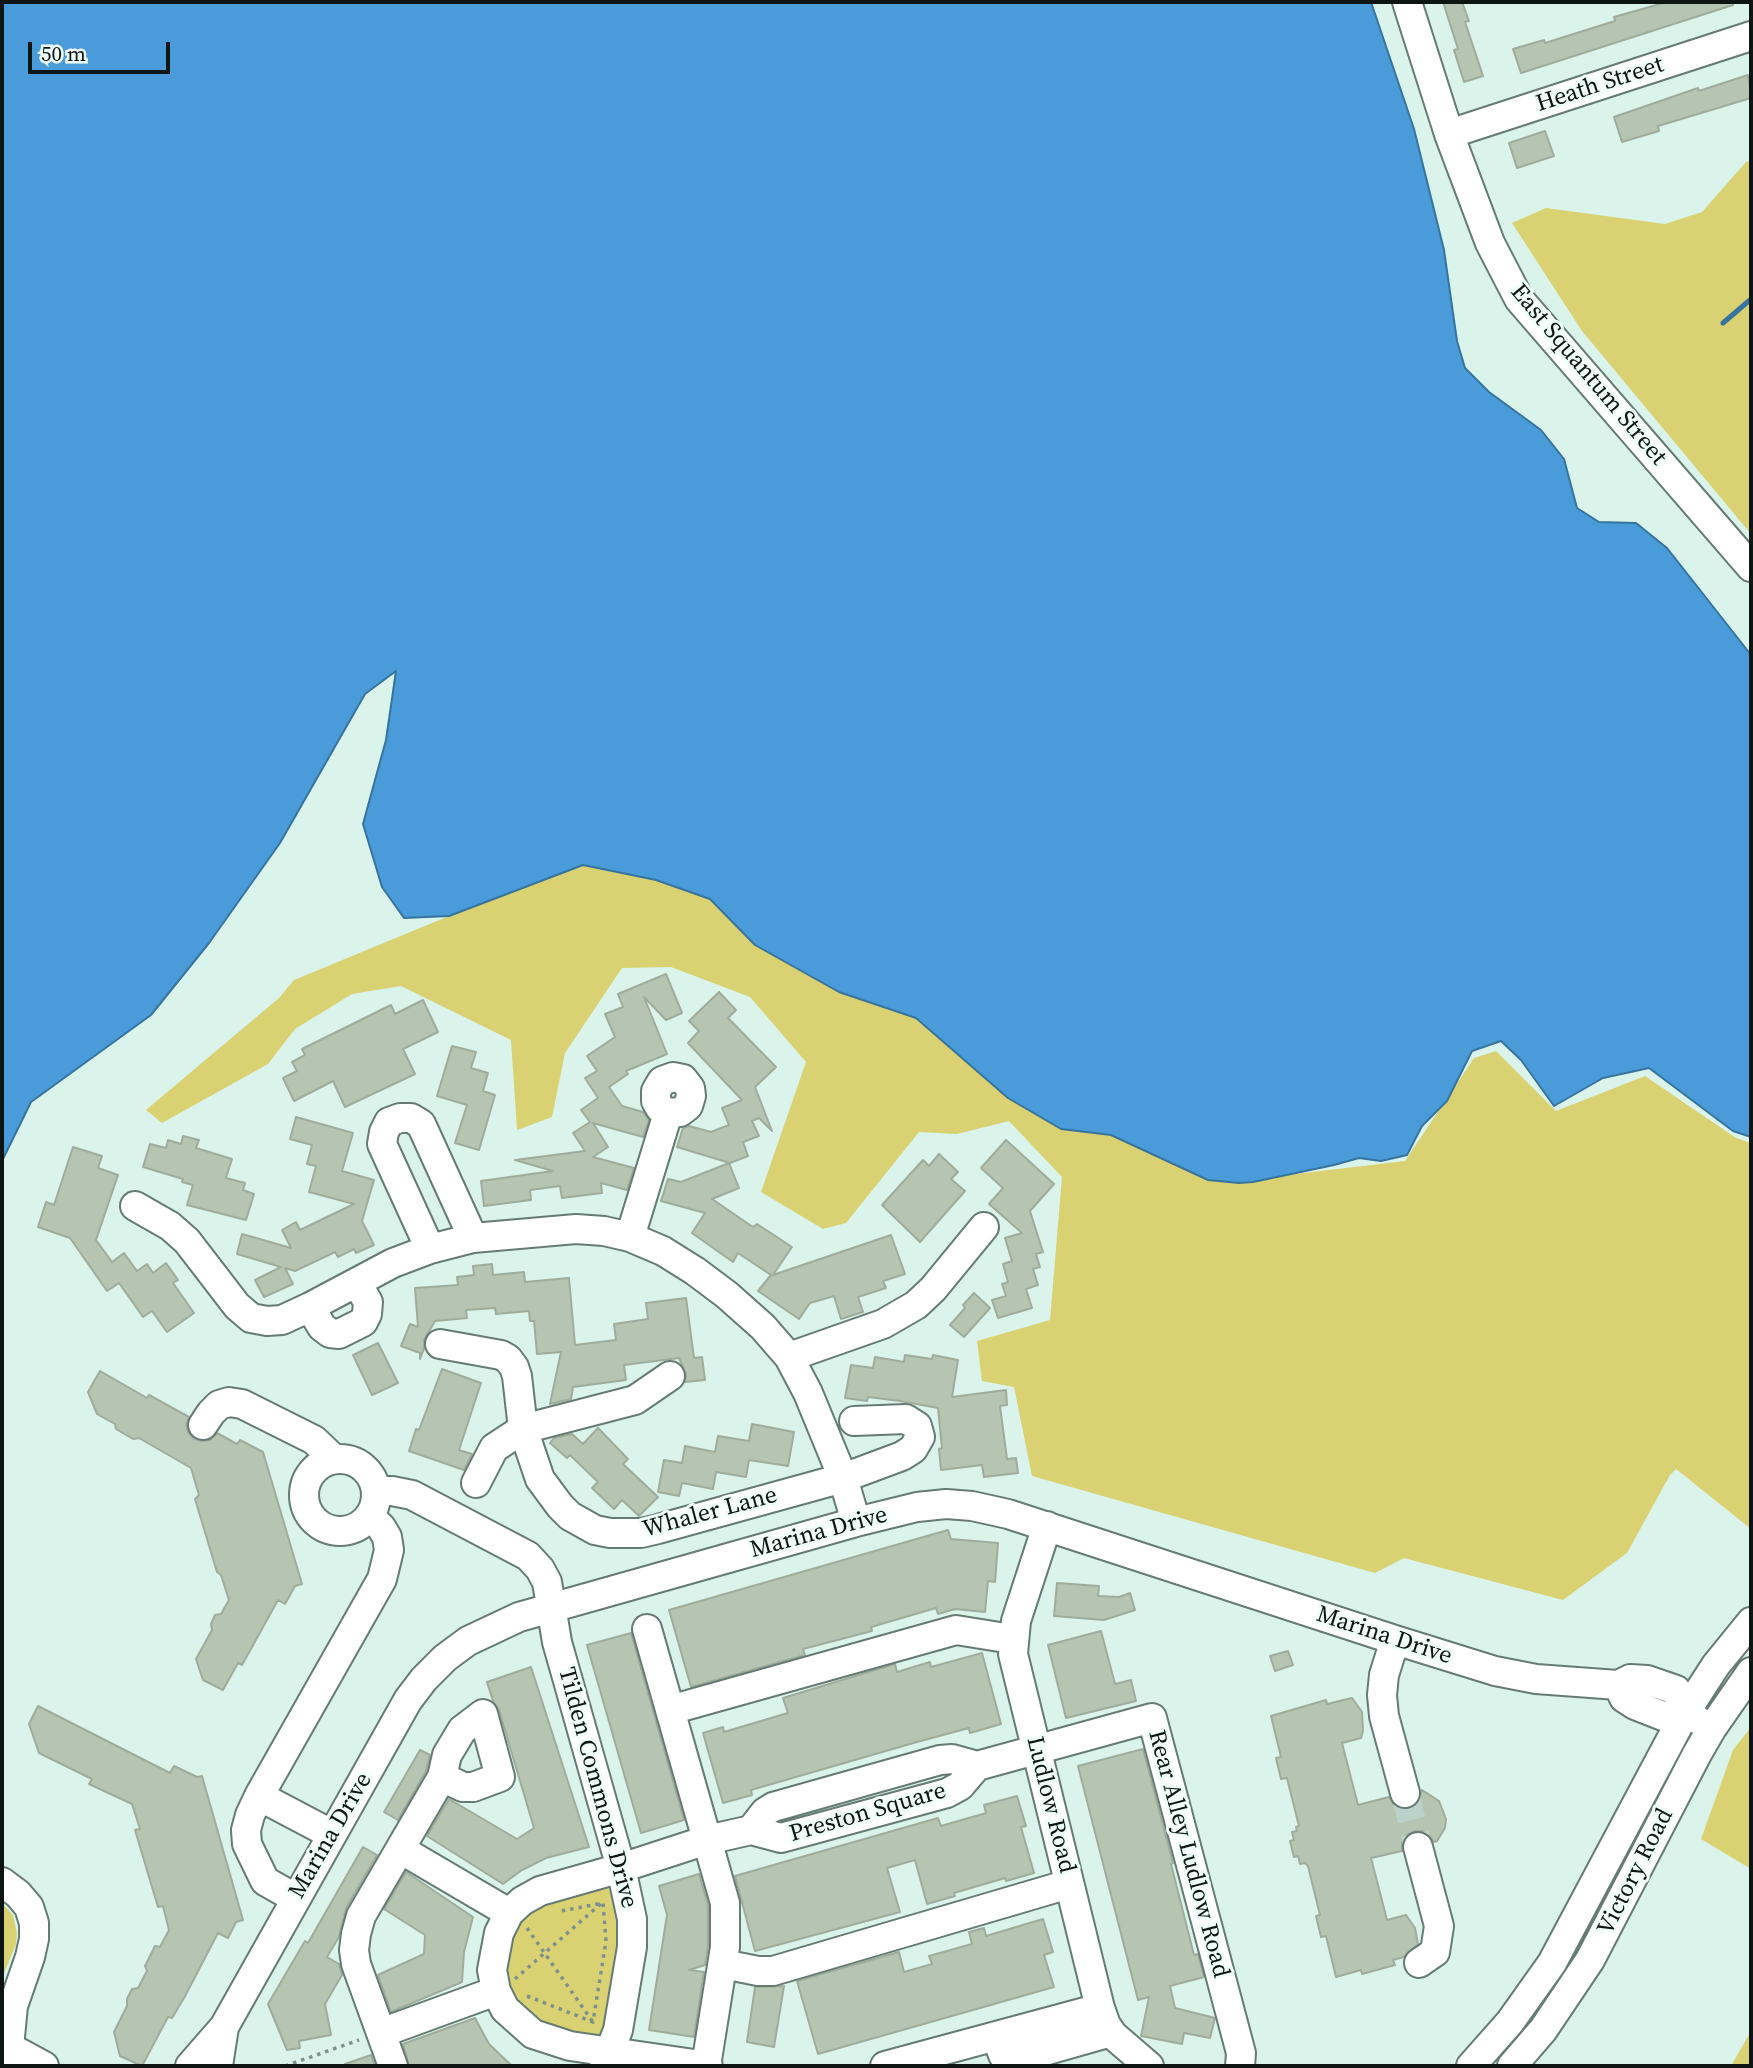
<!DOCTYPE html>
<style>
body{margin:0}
#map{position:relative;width:1753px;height:2068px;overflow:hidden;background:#daf3eb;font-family:"Source Serif 4",serif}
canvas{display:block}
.frame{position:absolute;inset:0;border:4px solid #0c1512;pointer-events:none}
.scale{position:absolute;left:28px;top:42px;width:142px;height:32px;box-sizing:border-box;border:4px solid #0c1512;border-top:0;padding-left:9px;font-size:21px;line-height:24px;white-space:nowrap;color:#0c1512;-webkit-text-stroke:5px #effef9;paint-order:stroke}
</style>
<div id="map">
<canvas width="1753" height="2068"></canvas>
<div class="frame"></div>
<div class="scale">50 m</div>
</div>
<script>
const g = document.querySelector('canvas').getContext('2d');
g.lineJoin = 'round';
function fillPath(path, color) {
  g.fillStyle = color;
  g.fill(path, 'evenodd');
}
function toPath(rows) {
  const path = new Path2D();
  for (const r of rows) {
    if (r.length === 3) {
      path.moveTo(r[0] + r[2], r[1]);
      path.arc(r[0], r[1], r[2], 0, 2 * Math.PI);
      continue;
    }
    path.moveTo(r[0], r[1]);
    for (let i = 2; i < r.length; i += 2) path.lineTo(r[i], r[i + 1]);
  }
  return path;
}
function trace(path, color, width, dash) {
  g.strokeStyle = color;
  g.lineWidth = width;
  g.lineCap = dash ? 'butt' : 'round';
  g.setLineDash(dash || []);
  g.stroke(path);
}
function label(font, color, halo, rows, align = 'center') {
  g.font = font + ' "Source Serif 4",serif';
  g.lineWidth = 6;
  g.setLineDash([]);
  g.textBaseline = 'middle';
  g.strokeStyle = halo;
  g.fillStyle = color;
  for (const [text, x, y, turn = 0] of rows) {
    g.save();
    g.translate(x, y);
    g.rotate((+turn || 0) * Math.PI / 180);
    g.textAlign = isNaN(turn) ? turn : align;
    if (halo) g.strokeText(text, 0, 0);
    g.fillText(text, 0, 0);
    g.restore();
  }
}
fillPath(toPath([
 [1751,160,1751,534,1582,331,1512,223,1546,208,1665,224,1702,212,1746,162],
 [583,865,656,880,710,899,755,945,839,992,916,1018,1008,1098,1088,1132,1111,1135,1208,1180,1228,1182,1405,1161,1474,1058,1496,1051,1556,1111,1645,1076,1736,1138,1751,1143,1751,1529,1676,1469,1670,1475,1627,1553,1563,1600,1404,1558,1375,1573,1032,1476,1014,1387,982,1381,977,1341,1050,1320,1062,1177,1009,1121,957,1134,919,1132,846,1223,823,1229,761,1192,806,1062,750,997,671,967,622,968,565,1053,552,1117,517,1130,511,1040,401,986,352,994,295,1029,268,1064,162,1123,146,1110,279,998,294,980,449,916],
 [1751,1727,1751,1869,1701,1839,1733,1750],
 [605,1886,613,1893,621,1938,607,2028,602,2035,596,2038,548,2030,516,2005,503,1973,514,1927,538,1904],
 [2,1903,13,1915,17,1933,16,1944,2,1978],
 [1751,2031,1751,2066,1731,2066]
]), '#dad172');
const water = toPath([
 [2,2,1371,2,1414,129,1444,250,1457,341,1465,368,1489,392,1541,430,1564,459,1577,508,1599,522,1636,523,1667,548,1751,655,1751,1137,1733,1131,1649,1068,1603,1078,1554,1106,1521,1060,1501,1041,1472,1051,1447,1101,1422,1126,1407,1155,1381,1161,1359,1158,1334,1165,1253,1182,1239,1183,1208,1180,1111,1135,1061,1129,1008,1098,916,1018,839,992,755,945,710,899,656,880,583,865,449,916,404,918,382,887,363,824,386,740,396,671,365,694,280,843,209,943,151,1015,31,1102,2,1161,2,2]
]);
fillPath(water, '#499cd9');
trace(water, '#37749d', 2);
trace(toPath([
 [1723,323,1751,299]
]), '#37749d', 5);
const building = toPath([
 [1443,2,1462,2,1469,21,1465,22,1483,76,1464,82,1454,50,1458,49,1443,2],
 [1667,2,1732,2,1733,5,1521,73,1513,49,1544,40,1545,43,1615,21,1614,17,1667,2],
 [1748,75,1751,98,1658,126,1659,131,1622,142,1614,117,1698,88,1699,91,1748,75],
 [1545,131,1554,156,1517,168,1509,143,1545,131],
 [666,974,682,1013,666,1020,644,997,667,1054,626,1071,628,1074,609,1087,622,1106,643,1112,649,1120,643,1137,593,1123,608,1147,593,1157,634,1168,627,1190,601,1183,602,1193,562,1198,560,1186,530,1190,531,1200,484,1206,481,1181,553,1171,515,1160,585,1151,573,1133,590,1122,581,1110,598,1098,585,1078,597,1071,587,1056,615,1037,605,1014,623,1007,618,994,666,974],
 [719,992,736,1010,728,1018,776,1067,755,1087,772,1131,759,1118,752,1121,759,1136,743,1142,748,1156,730,1163,677,1147,683,1128,689,1126,711,1132,729,1125,722,1108,742,1100,688,1043,699,1031,689,1021,719,992],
 [423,1000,438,1032,403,1049,415,1074,345,1107,333,1081,294,1101,283,1078,297,1071,292,1062,305,1055,302,1049,391,1005,395,1014,423,1000],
 [452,1046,476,1052,471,1068,488,1073,483,1091,495,1095,479,1150,455,1143,467,1105,437,1096,452,1046],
 [296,1117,353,1133,342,1171,374,1180,362,1221,374,1245,356,1253,354,1249,338,1257,335,1252,295,1271,285,1268,293,1284,264,1297,255,1280,281,1267,237,1254,242,1234,291,1248,282,1230,296,1222,300,1230,354,1204,309,1192,316,1166,307,1164,312,1145,290,1139,296,1117],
 [183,1136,199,1140,196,1148,232,1159,226,1178,245,1183,243,1190,254,1194,246,1220,187,1205,193,1185,182,1182,183,1179,143,1167,150,1144,166,1148,168,1140,181,1144,183,1136],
 [1006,1140,1054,1184,1030,1211,1043,1252,1036,1254,1040,1267,1033,1269,1038,1285,1026,1289,1032,1308,998,1318,992,1300,1006,1296,1002,1284,1008,1282,1003,1264,1012,1261,1005,1238,1022,1233,989,1204,1003,1188,981,1168,1006,1140],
 [73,1147,102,1156,98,1168,118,1175,96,1240,112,1262,124,1253,137,1271,147,1264,153,1273,166,1263,178,1280,173,1283,194,1313,167,1332,152,1311,143,1317,119,1283,107,1291,70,1238,38,1227,46,1202,54,1205,73,1147],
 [939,1154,958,1172,951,1179,965,1191,920,1242,882,1205,923,1160,929,1166,939,1154],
 [729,1163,739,1188,712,1199,753,1227,757,1224,792,1247,773,1275,891,1235,905,1274,883,1281,886,1288,858,1297,863,1312,841,1319,834,1296,810,1303,799,1319,758,1291,771,1275,738,1253,733,1262,692,1233,705,1213,661,1201,668,1179,681,1182,729,1163],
 [492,1264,493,1275,524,1272,525,1282,569,1278,575,1345,616,1340,614,1324,648,1319,646,1303,686,1298,694,1358,702,1357,705,1380,685,1382,686,1374,679,1358,624,1365,626,1380,573,1387,571,1399,550,1404,561,1352,537,1354,534,1321,530,1321,529,1311,496,1314,495,1308,466,1310,467,1318,435,1321,424,1340,424,1349,420,1359,420,1353,401,1346,410,1324,418,1327,415,1288,458,1285,457,1277,474,1275,473,1266,492,1264],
 [974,1293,990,1308,964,1337,950,1325,965,1308,963,1305,974,1293],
 [378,1343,398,1383,372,1395,353,1355,378,1343],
 [905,1355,932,1359,933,1355,958,1360,952,1397,1006,1390,1007,1405,1000,1406,1007,1459,1016,1458,1018,1473,984,1477,982,1465,941,1470,939,1449,942,1448,938,1408,900,1401,868,1397,867,1401,845,1398,851,1365,873,1368,875,1357,904,1362,905,1355],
 [442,1369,481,1383,459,1450,472,1454,464,1470,409,1451,416,1429,419,1430,442,1369],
 [100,1371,147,1398,149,1395,189,1417,186,1425,188,1432,194,1439,201,1441,210,1440,217,1433,237,1444,240,1440,263,1452,302,1584,295,1586,285,1604,278,1600,242,1665,238,1663,223,1690,203,1680,196,1659,212,1630,211,1624,215,1615,221,1614,229,1600,221,1575,217,1572,195,1499,199,1495,191,1468,139,1438,133,1439,116,1429,115,1424,97,1414,88,1392,100,1371],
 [752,1424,794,1432,788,1466,749,1460,746,1477,716,1472,713,1489,682,1483,679,1496,658,1492,664,1460,682,1463,685,1446,715,1452,718,1436,749,1441,752,1424],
 [598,1428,628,1459,623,1464,658,1497,639,1516,622,1500,614,1509,592,1488,598,1482,570,1455,567,1458,550,1443,554,1438,572,1434,583,1444,598,1428],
 [948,1530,951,1539,998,1543,995,1582,988,1581,985,1612,955,1609,938,1614,936,1608,871,1627,872,1631,803,1649,805,1655,691,1687,669,1610,948,1530],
 [1057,1583,1099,1586,1098,1596,1119,1597,1130,1593,1135,1610,1104,1620,1054,1616,1057,1583],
 [1101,1631,1115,1684,1131,1680,1136,1701,1066,1718,1048,1645,1101,1631],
 [631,1633,684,1820,641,1833,587,1645,631,1633],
 [1288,1651,1293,1665,1275,1671,1270,1656,1288,1651],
 [982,1653,1001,1724,970,1733,969,1728,917,1742,751,1790,752,1795,723,1803,703,1733,723,1727,724,1732,788,1713,783,1698,865,1673,895,1664,897,1672,930,1662,931,1667,982,1653],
 [531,1667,589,1847,546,1858,522,1870,503,1884,427,1836,449,1799,517,1839,534,1828,499,1710,493,1701,487,1682,531,1667],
 [1352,1698,1362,1712,1363,1730,1361,1738,1342,1743,1358,1805,1389,1797,1394,1805,1401,1809,1409,1809,1417,1804,1422,1790,1439,1801,1446,1819,1445,1828,1437,1841,1434,1842,1429,1835,1423,1831,1414,1831,1406,1836,1402,1843,1402,1851,1371,1858,1387,1920,1406,1915,1415,1928,1418,1944,1404,1957,1393,1960,1395,1965,1362,1974,1361,1970,1336,1977,1326,1936,1321,1937,1316,1916,1320,1915,1308,1866,1305,1863,1300,1864,1298,1856,1294,1857,1290,1841,1294,1840,1292,1832,1297,1831,1296,1827,1299,1826,1287,1778,1281,1779,1276,1758,1281,1757,1271,1716,1326,1700,1327,1704,1352,1698],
 [38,1706,170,1773,174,1766,197,1777,202,1776,243,1920,236,1922,228,1938,218,1933,184,1998,172,2018,168,2017,142,2066,120,2056,114,2032,127,2006,127,1999,132,1989,138,1988,147,1971,145,1966,155,1946,160,1947,169,1930,163,1906,158,1907,135,1830,140,1829,132,1804,89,1784,92,1779,39,1753,29,1724,38,1706],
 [1143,1749,1173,1863,1171,1864,1194,1955,1198,1954,1204,1977,1170,1986,1175,2008,1215,2018,1210,2038,1184,2033,1182,2044,1141,2036,1149,1997,1138,2000,1078,1766,1143,1749],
 [420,1750,430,1755,426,1771,398,1820,384,1812,420,1750],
 [1017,1796,1026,1826,1021,1827,1034,1873,1006,1881,1005,1878,954,1893,955,1896,927,1904,915,1860,887,1868,900,1912,755,1951,735,1876,938,1818,941,1826,986,1813,984,1805,1017,1796],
 [363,1847,377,1855,346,1908,339,1937,327,1957,339,1964,342,1975,325,2004,331,2035,299,2041,300,2048,287,2050,268,2004,305,1941,308,1943,363,1847],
 [406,1872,473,1917,464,1952,462,1982,391,2012,378,1975,424,1954,425,1935,384,1909,406,1872],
 [699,1874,708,1905,708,1946,705,1965,689,1970,704,1972,694,2037,649,2030,667,1915,659,1886,699,1874],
 [1043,1919,1053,1952,1044,1955,1054,1987,818,2054,797,1981,899,1952,904,1972,932,1964,929,1956,972,1944,969,1932,984,1928,986,1936,1043,1919],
 [784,1986,774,2047,747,2042,755,1987,784,1986],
 [475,2018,489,2044,512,2066,409,2066,403,2044,475,2018],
 [371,2055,375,2066,346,2066,345,2064,371,2055]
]);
fillPath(building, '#b6c4b2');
trace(building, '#9fac9b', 2);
trace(toPath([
 [1405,1793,1418,1847]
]), '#bbd2ca', 28, [28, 14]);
const minor = toPath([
 [1407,2,1449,134,1490,243,1519,299,1751,567],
 [1449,134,1751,36],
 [135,1206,170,1226,187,1241,237,1306,251,1318,267,1321,282,1320,310,1307,393,1263,430,1249,473,1238,576,1229,604,1231,630,1237,663,1251,695,1271,727,1295,763,1327,789,1357,808,1393,843,1478,856,1522],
 [630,1237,668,1113,680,1112,688,1106,691,1096,690,1088,683,1079,673,1077,662,1081,656,1091,656,1101,660,1108,668,1113],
 [430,1249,382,1144,384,1132,389,1122,400,1118,411,1118,421,1124,473,1238],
 [310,1307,322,1327,330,1333,339,1334,363,1322,367,1314,368,1302,357,1283],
 [440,1344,501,1355,508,1359,514,1367,517,1376,523,1429,540,1479,560,1506,570,1516,595,1530,610,1533,641,1533,658,1529,843,1478,902,1456,913,1449,920,1437,917,1426,906,1419,854,1421],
 [789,1357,883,1324,916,1305,933,1289,984,1227],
 [203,1425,211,1413,219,1405,229,1402,242,1404,314,1440,333,1458],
 [340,1495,36],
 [476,1483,494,1448,523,1429,635,1400,670,1376],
 [376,1491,392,1491,412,1495,528,1556,540,1569,547,1582,557,1642,621,1868,632,1919,632,1947,618,2030,604,2066],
 [1047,1526,1016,1621,1013,1654,1100,2008,1106,2025,1113,2035,1149,2066],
 [647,1629,725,1903,725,1947,706,2066],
 [1395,1640,1384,1675,1382,1695,1384,1716,1405,1793],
 [1618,1685,1624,1698,1635,1705,1663,1716,1685,1713,1696,1719],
 [670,1710,956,1630,1012,1639],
 [259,1796,250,1815,246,1830,247,1844,265,1881,295,1898],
 [751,1830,765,1812,773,1807,940,1760,952,1759,977,1766,1152,1718,1241,2053,1240,2066],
 [331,1834,259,1796,382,1579,389,1550,387,1537,381,1527,369,1516],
 [1418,1847,1439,1926,1435,1952,1419,1963],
 [400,1849,509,1913],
 [2,1882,18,1894,29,1907,34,1923,34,1939,30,1957,13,2006,9,2047,2,2060],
 [723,1964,758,1971,773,1971,1069,1884],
 [381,2033,496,1991],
 [996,2036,1003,2055,1016,2059,1111,2032],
 [9,2047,44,2066],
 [190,2066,224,2027,408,1700,424,1679,445,1658,468,1641,519,1617,856,1522,917,1507,946,1504,972,1506,1008,1514,1395,1640,1495,1671,1536,1679,1618,1685,1630,1679,1647,1680,1676,1690,1685,1713],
 [218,2066,224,2027],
 [393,2066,356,1964,354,1950,356,1934,361,1916,442,1777,447,1755,462,1730,483,1714,500,1777,473,1787,463,1787,442,1777],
 [708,2066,570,2046,533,2034,505,2009,496,1991,492,1970,499,1933,509,1913,522,1901,540,1891,621,1868,707,1840,751,1830,781,1838,947,1793,960,1786,977,1766],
 [885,2066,1100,2008],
 [1471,2066,1510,2022,1552,1963,1685,1713,1716,1665,1751,1622],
 [1512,2066,1543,2030,1590,1960,1697,1754,1712,1728,1751,1672]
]);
trace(minor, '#657b74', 32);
trace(toPath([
 [527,1928,595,2025],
 [515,1979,604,1901],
 [527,1996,593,2022,606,1941,603,1903,561,1911],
 [285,2066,359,2040]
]), '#7f918b', 3.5, [3.5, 5]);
trace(minor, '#fff', 28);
label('24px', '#0c1512', '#effef9', [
 ["Heath Street",1600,85,-18],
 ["East Squantum Street",1588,375,50],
 ["Whaler Lane",710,1513,-15],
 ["Marina Drive",819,1533,-15],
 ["Marina Drive",1384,1636,18],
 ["Tilden Commons Drive",597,1788,75],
 ["Ludlow Road",1050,1805,76],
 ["Preston Square",868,1813,-16],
 ["Marina Drive",331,1836,-60],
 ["Rear Alley Ludlow Road",1188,1854,75],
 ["Victory Road",1636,1872,-63]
]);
</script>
